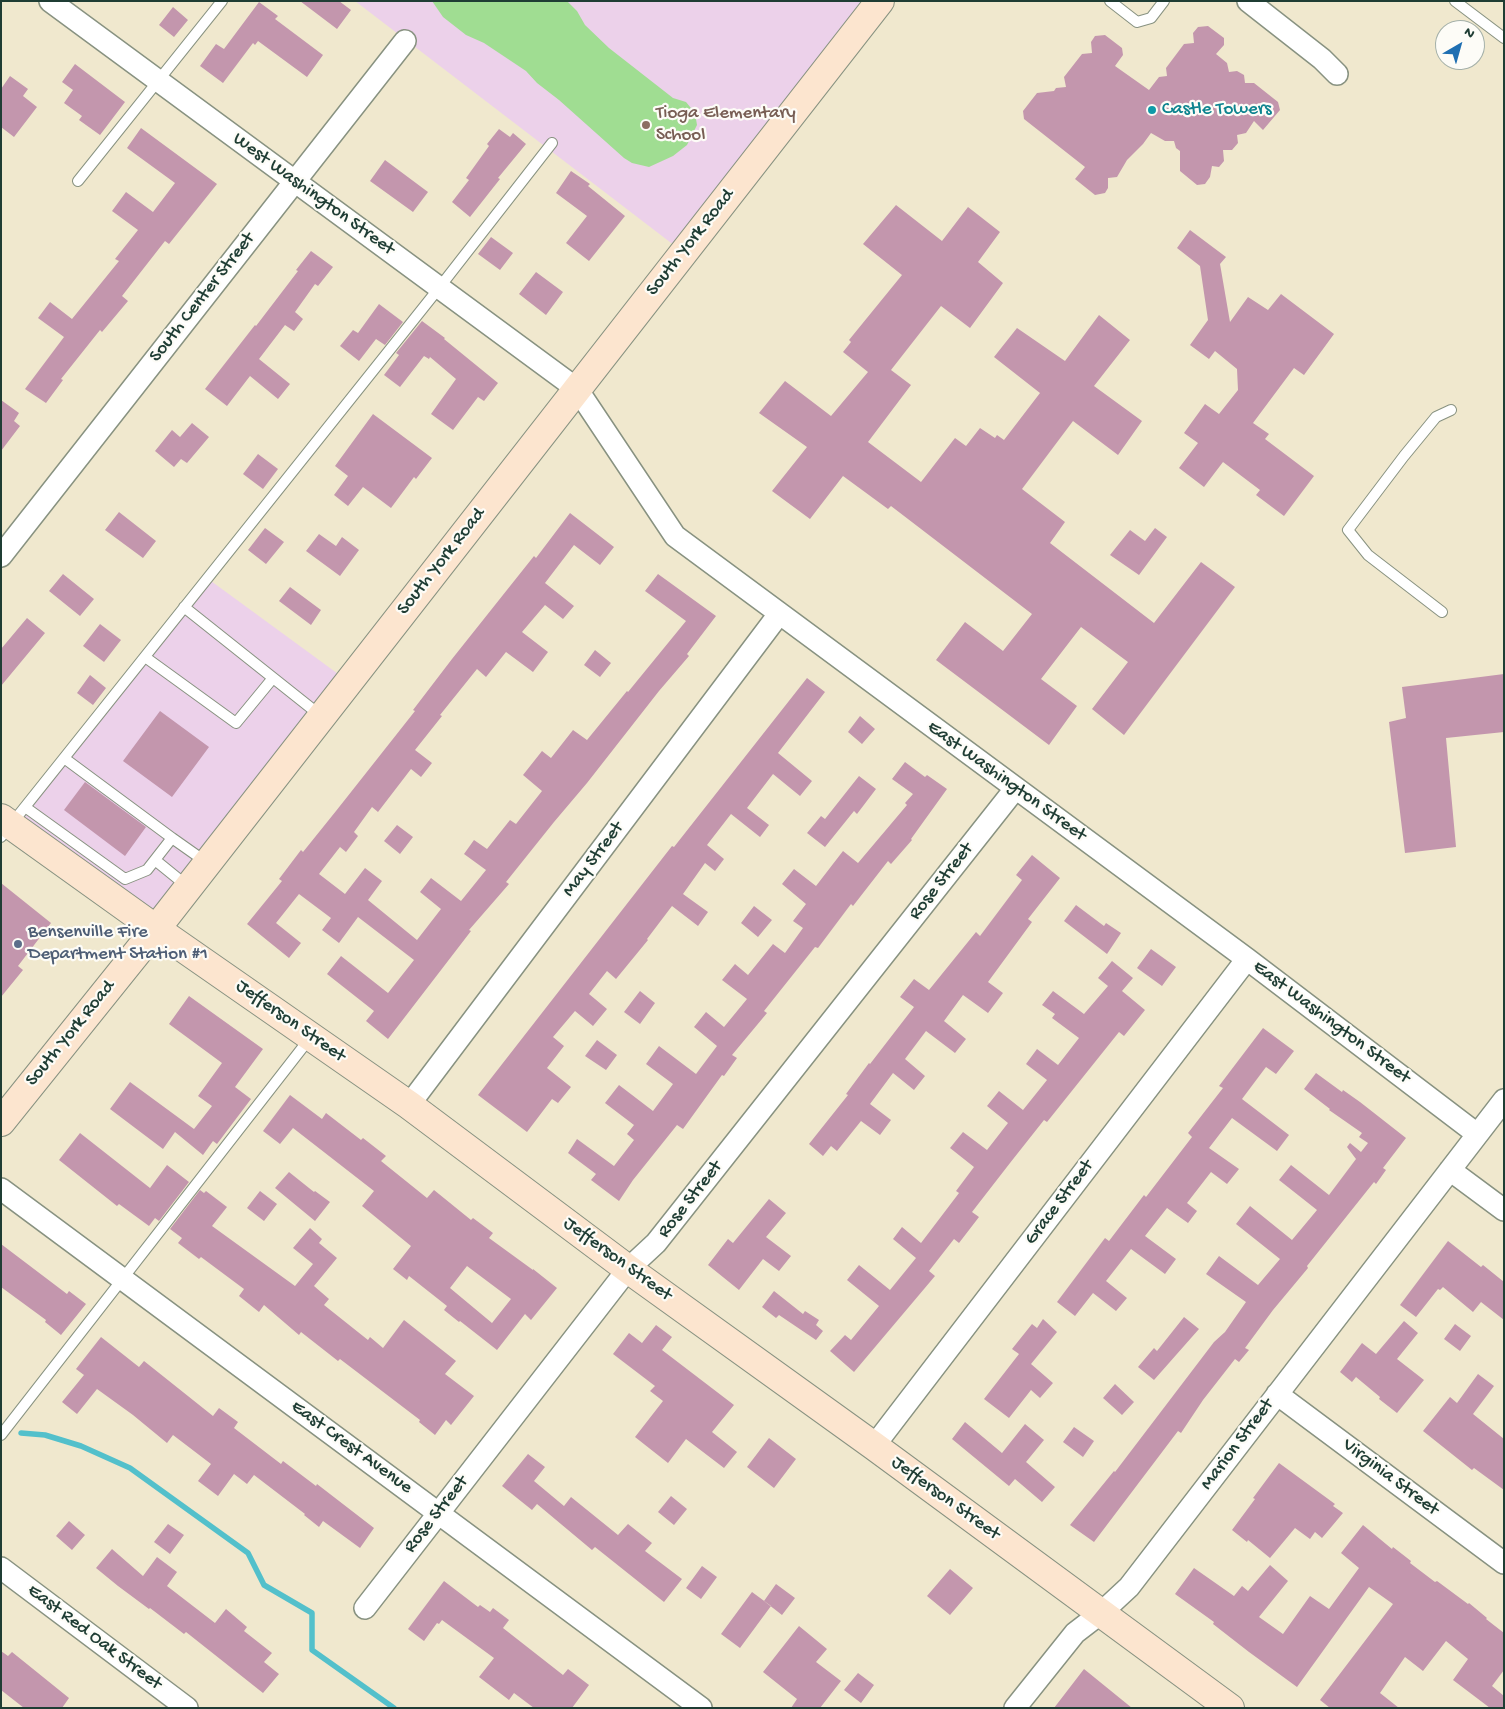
<!DOCTYPE html>
<style>
body{margin:0}
#map{position:relative;width:1505px;height:1709px;overflow:hidden;background:#f0e8ce;font-family:"Gochi Hand",sans-serif}
canvas{display:block}
.frame{position:absolute;inset:0;border:2px solid #1f3d34;pointer-events:none}
.north{position:absolute;left:1435px;top:20px;width:50px;height:50px;box-sizing:border-box;background:#fdfcf7;border:1px solid #a4b0a9;border-radius:50%;rotate:38deg;font-size:14px;font-weight:700;line-height:20px;text-align:center;color:#1f3d34}
.north::after{content:'';display:block;margin:auto;width:18px;height:22px;background:#1f6fb2;clip-path:polygon(50% 0,100% 100%,50% 72%,0 100%)}
</style>
<div id="map">
<canvas width="1505" height="1709"></canvas>
<div class="frame"></div>
<div class="north">N</div>
</div>
<script>
const g = document.querySelector('canvas').getContext('2d');
g.lineJoin = 'round';
function fillPath(path, color) {
  g.fillStyle = color;
  g.fill(path, 'evenodd');
}
function toPath(rows) {
  const path = new Path2D();
  for (const r of rows) {
    path.moveTo(r[0], r[1]);
    for (let i = 2; i < r.length; i += 2) path.lineTo(r[i], r[i + 1]);
  }
  return path;
}
function trace(path, color, width, dash) {
  g.strokeStyle = color;
  g.lineWidth = width;
  g.lineCap = dash ? 'butt' : 'round';
  g.setLineDash(dash || []);
  g.stroke(path);
}
function label(font, color, halo, rows, align = 'center') {
  g.font = font + ' "Gochi Hand",sans-serif';
  g.lineWidth = 4.5;
  g.setLineDash([]);
  g.textBaseline = 'middle';
  g.strokeStyle = halo;
  g.fillStyle = color;
  for (const [text, x, y, turn = 0] of rows) {
    g.save();
    g.translate(x, y);
    g.rotate((+turn || 0) * Math.PI / 180);
    g.textAlign = isNaN(turn) ? turn : align;
    if (halo) g.strokeText(text, 0, 0);
    g.fillText(text, 0, 0);
    g.restore();
  }
}
fillPath(toPath([
 [355,1,872,1,679,249],
 [211,581,345,679,156,921,18,822]
]), '#ecd1ea');
fillPath(toPath([
 [432,1,567,1,577,11,585,25,609,48,673,98,686,102,695,113,697,125,687,145,673,156,649,167,632,163,624,158,559,100,537,83,526,71,484,43,466,35,443,17]
]), '#a0dd92');
trace(toPath([
 [21,1433,45,1435,81,1446,130,1468,248,1553,264,1585,312,1613,312,1650,394,1708]
]), '#53c0cb', 5.5);
fillPath(toPath([
 [300,1,339,1,351,10,337,29],
 [259,2,278,16,275,19,323,55,307,77,258,41,255,45,253,43,223,83,200,66,216,44,224,49],
 [173,7,188,20,174,37,159,25],
 [1208,26,1224,38,1224,45,1216,54,1227,63,1229,72,1237,71,1244,75,1245,83,1254,83,1278,102,1280,110,1263,130,1254,121,1246,133,1237,135,1238,143,1232,150,1223,150,1224,161,1219,167,1212,166,1210,177,1205,184,1197,185,1180,171,1180,151,1176,148,1174,141,1165,141,1151,133,1143,144,1127,160,1117,177,1108,178,1108,188,1105,193,1095,195,1075,179,1085,167,1024,119,1023,111,1037,93,1054,91,1056,88,1066,87,1064,77,1082,54,1092,53,1091,42,1095,36,1105,35,1122,48,1123,55,1115,66,1149,90,1159,77,1167,76,1166,68,1184,44,1194,43,1193,33,1198,27],
 [75,64,125,102,100,135,79,120,82,116,64,103,73,90,62,82],
 [10,76,28,89,23,96,37,107,14,137,1,127,1,89],
 [141,128,217,184,169,244,165,241,122,296,128,301,102,332,100,330,61,379,63,380,46,403,25,389,64,337,38,318,50,302,72,319,119,261,115,259,138,230,112,211,126,192,153,212,175,183,127,148],
 [499,129,510,137,513,133,526,144,498,178,500,179,470,217,452,202,469,180,466,178,489,146,487,144],
 [385,160,428,192,413,212,370,181],
 [571,171,590,184,588,186,625,216,589,261,566,243,587,216,556,193],
 [896,205,942,241,968,207,1000,232,978,262,1003,283,970,328,941,306,891,370,911,385,868,442,921,482,955,438,966,446,980,428,995,438,997,435,1004,440,1040,393,994,357,1017,328,1065,361,1099,315,1130,340,1094,386,1142,421,1118,455,1073,421,1022,489,1065,522,1050,543,1154,623,1201,562,1235,587,1124,735,1092,709,1128,662,1081,627,1041,679,1077,706,1049,745,936,660,965,622,1003,651,1032,614,891,506,888,509,843,476,810,519,772,491,807,447,759,413,785,381,831,416,868,372,843,352,851,342,849,340,902,275,863,244],
 [1190,230,1226,257,1220,264,1230,322,1248,297,1268,310,1281,294,1334,334,1304,375,1294,368,1253,423,1269,434,1265,439,1314,476,1284,516,1256,495,1260,490,1223,462,1204,487,1179,468,1198,443,1184,433,1205,404,1219,414,1238,390,1237,369,1215,351,1209,359,1190,345,1208,320,1200,266,1177,248],
 [491,237,513,253,500,270,478,254],
 [311,251,333,267,318,286,315,284,295,312,303,319,294,331,285,325,259,359,290,384,278,399,250,376,227,406,205,389,255,325,256,326,298,271,296,270],
 [536,272,563,292,546,315,519,294],
 [379,304,403,322,385,345,376,339,359,361,340,346,353,330,358,333],
 [422,321,445,338,444,339,498,383,484,401,478,397,453,430,431,414,456,379,430,357,429,359,424,356,400,387,384,375,399,355,396,353],
 [1,400,19,413,14,421,20,426,1,451],
 [373,414,432,458,416,479,414,477,391,508,363,487,348,506,334,495,348,476,335,466],
 [192,423,209,437,187,463,181,459,174,467,155,451,172,430,180,437],
 [258,454,278,469,263,489,243,474],
 [119,512,156,541,143,558,105,530],
 [570,513,614,547,600,565,574,545,545,583,574,606,563,619,545,605,522,632,548,652,533,672,506,652,486,677,477,669,440,715,442,716,415,750,432,763,421,777,411,769,378,812,372,807,354,832,358,836,346,852,340,847,319,874,345,894,365,868,382,881,368,900,417,940,441,909,420,892,431,878,461,901,486,870,464,854,474,840,487,849,510,820,516,824,542,791,523,775,542,751,551,758,573,730,587,740,627,691,628,692,686,621,645,591,658,574,716,616,687,654,689,656,659,691,587,783,554,822,506,882,509,884,469,930,471,931,388,1039,366,1021,374,1011,327,974,341,956,388,993,414,960,358,917,339,943,322,930,331,918,299,894,276,923,301,943,289,958,247,924,282,881,279,879,301,850,303,852,336,811,415,711,413,710,452,659,534,556,536,558],
 [265,528,284,542,266,564,248,550],
 [1155,528,1167,537,1139,575,1110,555,1130,530,1145,541],
 [319,534,336,546,342,537,359,550,340,576,306,551],
 [63,574,94,599,80,616,49,591],
 [290,587,321,610,311,625,279,601],
 [27,618,45,633,1,686,1,649],
 [100,624,121,640,104,662,83,646],
 [595,650,611,663,600,677,584,665],
 [1504,674,1504,732,1446,738,1456,847,1405,853,1389,722,1406,718,1402,687],
 [90,675,106,688,93,705,77,693],
 [807,678,825,692,778,753,812,781,800,796,773,774,747,808,769,825,760,837,731,814,707,845,724,859,715,871,705,863,683,894,708,912,698,926,672,906,647,939,648,940,616,979,607,971,589,994,607,1009,593,1026,575,1011,553,1037,564,1046,547,1068,571,1087,558,1103,552,1099,527,1132,478,1095,672,846,674,847],
 [160,711,209,747,172,797,123,761],
 [860,716,875,729,862,744,848,732],
 [905,762,925,777,927,775,947,789,911,839,912,840,891,864,888,861,853,906,851,904,818,948,815,947,764,1011,767,1013,732,1055,737,1058,724,1076,722,1075,683,1129,677,1125,633,1180,619,1201,591,1180,596,1174,568,1153,577,1139,614,1166,634,1140,627,1134,634,1125,605,1103,619,1085,653,1111,673,1084,646,1064,659,1046,696,1074,717,1046,694,1027,706,1012,724,1027,747,999,722,980,735,964,748,975,773,944,785,953,803,928,793,921,806,904,782,884,794,869,816,886,843,851,858,863,907,805,905,803,913,794,892,779],
 [859,776,876,789,857,814,854,811,825,847,807,833,821,816,825,819],
 [85,782,146,827,125,856,64,810],
 [397,825,413,837,400,854,384,841],
 [1032,855,1060,878,1028,919,1032,922,988,982,1003,993,988,1013,963,995,944,1021,966,1039,955,1053,926,1031,905,1059,925,1076,914,1090,893,1073,870,1104,891,1120,880,1135,861,1121,837,1151,831,1146,823,1156,809,1144,848,1095,846,1094,869,1063,870,1064,914,1007,900,997,914,979,929,990,976,932,980,936,1022,880,1016,875],
 [1,883,51,923,18,966,23,970,1,997],
 [1076,905,1104,926,1106,923,1121,933,1107,954,1064,921],
 [754,906,772,920,758,937,741,923],
 [1151,949,1176,967,1162,986,1137,968],
 [1112,961,1133,978,1122,991,1145,1010,1124,1036,1119,1032,1047,1122,1044,1120,1010,1163,972,1212,979,1217,959,1243,954,1239,929,1271,935,1276,854,1372,830,1351,845,1335,851,1340,879,1306,847,1280,859,1265,890,1290,916,1258,893,1239,902,1227,921,1243,959,1193,956,1191,974,1167,950,1148,963,1132,987,1150,1008,1123,987,1106,999,1091,1023,1110,1047,1080,1026,1064,1037,1049,1058,1065,1079,1038,1052,1018,1055,1014,1042,1005,1053,991,1084,1014,1108,986,1098,978],
 [640,991,655,1003,640,1024,624,1012],
 [189,996,263,1049,235,1087,251,1099,217,1144,213,1141,203,1155,175,1132,163,1149,110,1109,130,1082,194,1129,212,1106,198,1096,222,1063,169,1024],
 [1263,1028,1294,1051,1276,1074,1266,1067,1242,1099,1289,1135,1277,1151,1232,1118,1209,1148,1239,1169,1227,1184,1211,1172,1187,1203,1197,1211,1188,1223,1167,1208,1145,1236,1176,1259,1165,1274,1131,1249,1106,1281,1127,1298,1116,1311,1093,1293,1075,1316,1057,1302,1105,1238,1109,1241,1144,1195,1146,1197,1192,1137,1188,1133,1223,1088,1219,1086],
 [597,1040,617,1055,606,1070,585,1056],
 [1316,1073,1342,1092,1343,1090,1360,1102,1406,1138,1383,1168,1386,1170,1376,1184,1374,1182,1307,1266,1308,1268,1273,1310,1245,1348,1249,1350,1239,1362,1235,1359,1203,1400,1181,1433,1178,1431,1094,1542,1070,1525,1114,1471,1115,1472,1214,1342,1225,1332,1246,1302,1206,1274,1219,1256,1258,1285,1280,1259,1236,1224,1250,1206,1292,1240,1317,1210,1279,1180,1291,1165,1329,1195,1356,1159,1347,1147,1350,1143,1361,1152,1368,1143,1359,1137,1362,1133,1329,1110,1330,1109,1304,1089],
 [290,1095,322,1119,326,1113,361,1140,363,1138,386,1156,381,1161,427,1198,434,1190,471,1220,473,1218,493,1233,489,1238,533,1270,533,1269,557,1288,531,1320,525,1314,497,1350,460,1321,459,1322,444,1310,447,1306,409,1276,407,1280,393,1269,411,1246,362,1206,374,1191,293,1128,280,1144,263,1131],
 [467,1266,511,1299,492,1323,450,1288],
 [80,1133,150,1188,167,1165,189,1182,159,1221,155,1218,149,1226,119,1204,117,1206,59,1160],
 [289,1172,314,1192,315,1191,330,1202,315,1221,275,1188],
 [200,1190,204,1193,206,1191,227,1207,212,1226,295,1286,313,1264,293,1248,310,1228,322,1239,319,1243,337,1258,314,1286,329,1299,324,1305,368,1340,370,1337,383,1348,404,1320,456,1361,445,1374,474,1396,451,1425,446,1420,435,1435,419,1422,420,1420,340,1359,338,1361,301,1332,299,1335,264,1305,259,1312,239,1296,244,1289,201,1257,199,1259,178,1243,182,1238,170,1229],
 [260,1191,277,1204,264,1221,247,1208],
 [769,1199,786,1213,766,1237,791,1256,779,1271,763,1259,739,1290,708,1265,728,1239,733,1243],
 [1448,1241,1481,1267,1483,1265,1504,1282,1504,1320,1481,1302,1473,1312,1443,1287,1440,1290,1438,1289,1416,1317,1400,1305],
 [1,1244,67,1294,69,1291,86,1304,61,1335,45,1322,46,1320,1,1287],
 [774,1291,803,1314,805,1311,819,1320,816,1325,823,1331,816,1340,779,1315,776,1318,762,1307],
 [1184,1317,1199,1329,1154,1380,1138,1367,1154,1348,1157,1351],
 [1043,1319,1057,1332,1031,1364,1053,1383,1040,1398,1031,1390,1009,1418,984,1399,1019,1354,1012,1349,1032,1324,1037,1328],
 [1404,1321,1418,1333,1397,1359,1424,1380,1397,1413,1379,1399,1380,1397,1356,1377,1352,1382,1340,1372,1362,1343,1376,1354],
 [1455,1324,1471,1336,1460,1351,1444,1339],
 [656,1325,672,1337,662,1350,734,1405,712,1432,737,1452,724,1468,686,1439,668,1463,635,1437,663,1401,650,1391,655,1386,613,1354,629,1333,642,1343],
 [101,1337,139,1367,144,1361,213,1416,219,1408,238,1422,234,1428,281,1464,283,1461,316,1486,317,1484,374,1528,360,1548,323,1521,319,1527,304,1515,305,1514,254,1475,247,1484,234,1474,218,1496,198,1481,211,1464,173,1435,167,1443,133,1415,97,1389,77,1414,62,1402,84,1375,76,1369],
 [1478,1374,1494,1386,1473,1414,1504,1439,1504,1490,1474,1468,1472,1470,1423,1431,1450,1397,1457,1403],
 [1115,1384,1134,1402,1122,1415,1103,1398],
 [965,1422,1002,1453,1025,1424,1044,1440,1026,1462,1055,1487,1042,1502,1015,1479,1009,1486,952,1439],
 [1074,1427,1094,1441,1083,1457,1063,1442],
 [769,1438,796,1459,774,1488,747,1467],
 [528,1454,545,1467,534,1481,564,1506,571,1497,618,1535,628,1524,652,1543,645,1551,682,1579,664,1602,595,1547,592,1550,537,1504,532,1510,502,1486],
 [1279,1463,1335,1504,1333,1506,1343,1513,1322,1538,1315,1532,1310,1539,1295,1528,1270,1558,1248,1540,1247,1542,1232,1530,1255,1499,1253,1498],
 [671,1496,687,1509,674,1525,658,1512],
 [69,1521,85,1535,72,1550,56,1536],
 [168,1524,184,1535,170,1554,154,1542],
 [1363,1525,1392,1549,1393,1547,1411,1561,1410,1563,1435,1582,1437,1581,1468,1604,1469,1603,1487,1618,1486,1619,1504,1633,1504,1670,1492,1686,1504,1696,1504,1708,1490,1708,1453,1680,1468,1659,1446,1641,1423,1671,1405,1657,1380,1693,1399,1708,1330,1708,1320,1700,1393,1604,1369,1587,1297,1687,1249,1652,1213,1624,1214,1622,1175,1594,1194,1568,1234,1596,1242,1586,1248,1591,1270,1565,1288,1581,1259,1617,1283,1634,1310,1596,1329,1609,1359,1568,1341,1553],
 [112,1549,143,1576,157,1557,177,1572,167,1586,215,1623,226,1609,247,1627,244,1631,272,1653,264,1662,279,1674,263,1693,186,1632,184,1634,150,1608,149,1609,118,1586,96,1568],
 [702,1566,717,1577,701,1599,686,1588],
 [950,1569,973,1588,950,1615,927,1596],
 [444,1581,478,1607,480,1605,490,1612,493,1608,509,1620,503,1628,563,1675,568,1669,589,1685,572,1708,534,1708,514,1693,509,1700,479,1677,494,1658,442,1620,439,1624,437,1623,424,1641,408,1629],
 [776,1584,795,1598,782,1615,764,1601],
 [752,1592,771,1606,740,1648,721,1634],
 [799,1626,827,1649,816,1662,841,1681,820,1708,791,1708,797,1699,763,1672],
 [1,1651,8,1656,12,1652,69,1698,62,1708,24,1708,1,1690],
 [1084,1669,1132,1708,1054,1708],
 [858,1673,874,1685,861,1703,844,1690]
]), '#c396ad');
const lane = toPath([
 [1110,1,1137,22,1151,18,1164,1],
 [1455,1,1504,38],
 [78,181,222,1],
 [184,607,321,716],
 [1442,612,1368,555,1348,530,1404,456,1436,417,1451,410],
 [145,657,236,723,273,678],
 [25,807,125,879,147,870,172,838,64,758],
 [1,837,439,288,552,143],
 [172,838,206,862],
 [155,860,187,886],
 [1,1435,310,1038]
]);
const street = toPath([
 [50,1,577,389,675,536,1247,959,1477,1134],
 [1248,1,1322,59,1337,74],
 [1,556,405,41],
 [409,1105,779,614],
 [1450,1170,1504,1210],
 [1,1189,701,1708],
 [1277,1394,1504,1563],
 [874,1446,1247,959],
 [1,1568,187,1708],
 [365,1608,628,1269,656,1243,1015,789],
 [1015,1708,1075,1633,1101,1613,1129,1587,1504,1100]
]);
const secondary = toPath([
 [1,818,156,929,409,1105,628,1269,874,1446,1230,1708],
 [1,1122,156,929,880,1]
]);
trace(lane, '#889281', 12);
trace(street, '#889281', 24);
trace(secondary, '#889281', 30);
trace(lane, '#fff', 10);
trace(street, '#fff', 21);
trace(secondary, '#fce5cf', 28);
for (const [x, y, r, color] of [
 [1152,110,5,"#0f9aa8"],
 [646,125,5,"#8d6e63"],
 [18,944,5,"#5c6f8a"]
]) {
  const dot = new Path2D();
  dot.arc(x, y, r, 0, 2 * Math.PI);
  g.fillStyle = color;
  g.fill(dot);
  trace(dot, '#fdfcf7', 2);
}
label('19px', '#0d838f', '#fdfcf7', [
 ["Castle Towers",1162,110]
], 'left');
label('19px', '#785e54', '#fdfcf7', [
 ["Tioga Elementary",656,114],
 ["School",656,136]
], 'left');
label('19px', '#1f3d34', '#fdfcf7', [
 ["West Washington Street",313,195,36],
 ["South York Road",691,243,-52],
 ["South Center Street",203,298,-52],
 ["South York Road",442,562,-52],
 ["East Washington Street",1006,782,36],
 ["May Street",594,860,-53],
 ["Rose Street",942,882,-52],
 ["Jefferson Street",290,1022,35],
 ["East Washington Street",1331,1023,37],
 ["South York Road",71,1034,-51],
 ["Rose Street",691,1200,-52],
 ["Grace Street",1060,1203,-53],
 ["Jefferson Street",617,1260,36],
 ["Marion Street",1238,1445,-53],
 ["East Crest Avenue",351,1448,36],
 ["Virginia Street",1390,1478,37],
 ["Jefferson Street",945,1499,36],
 ["Rose Street",437,1515,-52],
 ["East Red Oak Street",94,1638,37]
]);
label('19px', '#4e5e75', '#fdfcf7', [
 ["Bensenville Fire",28,933],
 ["Department Station #1",28,955]
], 'left');
</script>
